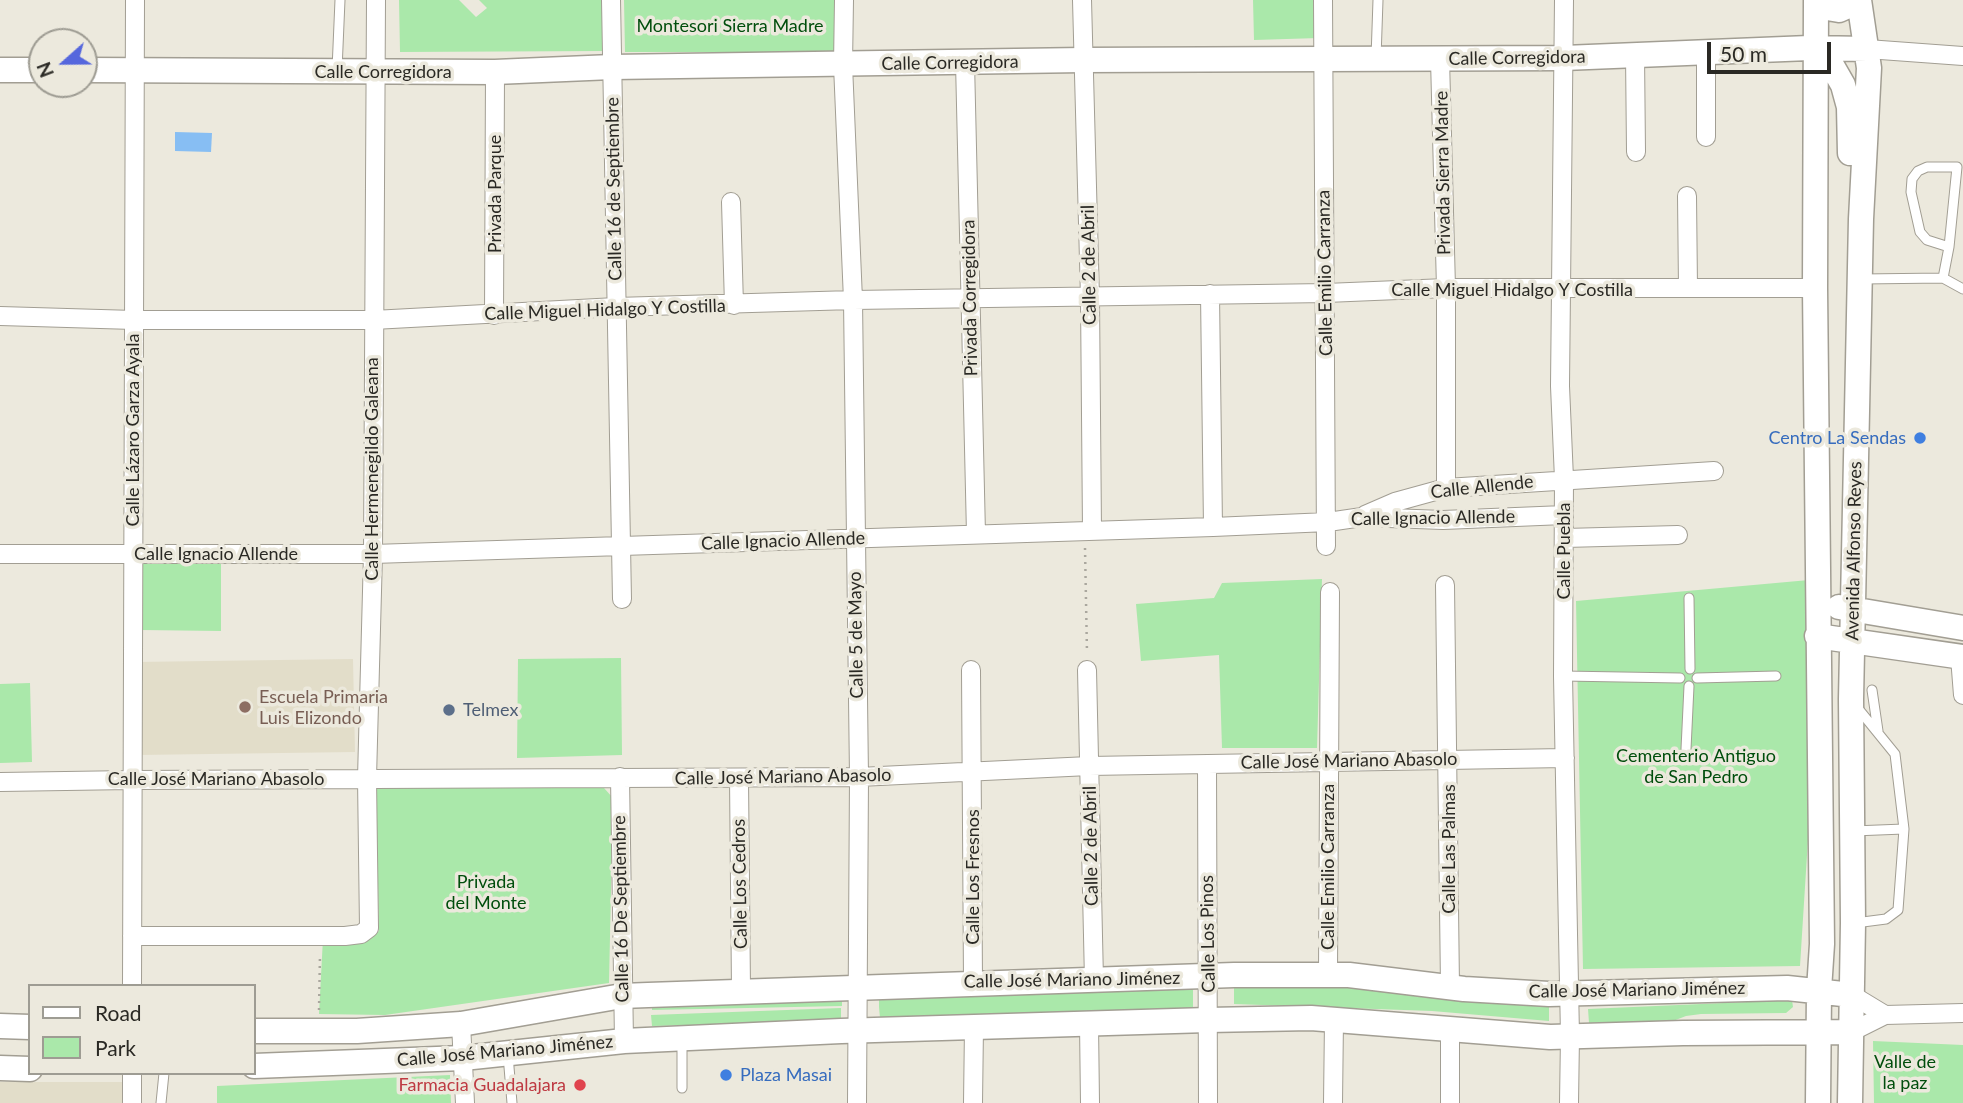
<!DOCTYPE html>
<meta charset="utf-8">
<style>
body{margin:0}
#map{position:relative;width:1963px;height:1103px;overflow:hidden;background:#ece9dd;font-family:Lato,sans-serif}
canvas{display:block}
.legend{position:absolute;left:28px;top:984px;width:228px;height:91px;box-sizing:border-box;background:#ece9dd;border:2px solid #9e9c93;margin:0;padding:9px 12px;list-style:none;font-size:21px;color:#2a2924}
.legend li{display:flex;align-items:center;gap:14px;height:35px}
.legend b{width:35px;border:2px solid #9e9c93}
.north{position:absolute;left:28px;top:28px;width:70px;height:70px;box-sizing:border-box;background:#ece9dd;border:2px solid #9e9c93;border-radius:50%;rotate:249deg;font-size:19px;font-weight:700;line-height:28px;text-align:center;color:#2a2924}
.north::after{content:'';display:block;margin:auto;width:24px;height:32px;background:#5567dd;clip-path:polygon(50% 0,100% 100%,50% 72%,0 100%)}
.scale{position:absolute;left:1707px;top:42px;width:124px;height:32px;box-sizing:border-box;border:4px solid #2a2924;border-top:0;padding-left:9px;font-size:21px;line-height:24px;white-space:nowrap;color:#2a2924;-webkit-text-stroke:5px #ece9dd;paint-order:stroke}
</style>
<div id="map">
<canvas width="1963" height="1103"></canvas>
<ul class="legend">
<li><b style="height:9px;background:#fff"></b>Road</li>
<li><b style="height:19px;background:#aae8aa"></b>Park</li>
</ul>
<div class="north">N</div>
<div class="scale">50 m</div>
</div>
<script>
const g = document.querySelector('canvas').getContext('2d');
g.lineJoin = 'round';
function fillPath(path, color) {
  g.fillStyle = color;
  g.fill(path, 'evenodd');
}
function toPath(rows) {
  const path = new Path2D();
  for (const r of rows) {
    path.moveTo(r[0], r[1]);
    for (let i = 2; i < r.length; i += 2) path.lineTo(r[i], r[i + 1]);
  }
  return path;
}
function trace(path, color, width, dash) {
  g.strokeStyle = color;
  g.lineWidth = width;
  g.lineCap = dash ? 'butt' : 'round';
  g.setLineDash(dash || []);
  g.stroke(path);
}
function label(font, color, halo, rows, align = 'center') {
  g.font = font + ' Lato,sans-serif';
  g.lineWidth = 7;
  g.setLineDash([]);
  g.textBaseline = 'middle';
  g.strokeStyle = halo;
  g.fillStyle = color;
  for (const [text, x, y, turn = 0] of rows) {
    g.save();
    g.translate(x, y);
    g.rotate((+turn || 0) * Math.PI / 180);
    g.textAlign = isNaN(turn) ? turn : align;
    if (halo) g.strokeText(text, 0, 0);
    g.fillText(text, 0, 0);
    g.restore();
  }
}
fillPath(toPath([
 [353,659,355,752,137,755,135,662],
 [0,1082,125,1082,124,1103,0,1103]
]), '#e2ddc9');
fillPath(toPath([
 [399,0,459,0,476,17,487,8,479,0,604,0,604,51,400,52],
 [624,0,835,0,836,52,625,52],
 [1253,0,1319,0,1319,38,1254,40],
 [141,564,221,564,221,631,141,630],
 [1322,579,1317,748,1222,748,1219,655,1141,661,1136,604,1214,598,1222,583],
 [1809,580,1812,776,1800,966,1583,969,1576,601],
 [621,658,622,755,517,758,518,659],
 [30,683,32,762,0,763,0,684],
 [376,786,604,788,613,798,609,983,385,1015,319,1014,323,938,368,938,379,931],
 [1349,985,1549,1003,1549,1021,1432,1011,1234,1004,1234,986],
 [1193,987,1193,1010,880,1018,879,1007,879,996],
 [842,991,842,1006,652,1010,652,999],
 [1792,1000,1793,1007,1786,1013,1701,1014,1686,1016,1673,1021,1589,1023,1588,1009],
 [841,1008,841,1022,652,1026,651,1015],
 [1873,1041,1963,1045,1963,1103,1874,1103],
 [450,1075,451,1103,217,1103,217,1086]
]), '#aae8aa');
fillPath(toPath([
 [175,132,212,133,211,152,175,151]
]), '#87bef3');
const lane = toPath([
 [1376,58,1378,0],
 [337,70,340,0],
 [1943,278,1963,289],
 [1862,279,1943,278,1949,247,1957,167,1927,167,1918,171,1912,179,1911,192,1920,232,1927,240,1949,247],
 [1689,598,1690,669],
 [1563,676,1680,678],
 [1697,678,1776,676],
 [1872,690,1878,731],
 [1686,749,1689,686],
 [1853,831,1904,829],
 [1855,923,1886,919,1898,910,1904,829,1895,754,1856,706],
 [682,1041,682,1088],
 [508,1055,512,1103],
 [161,1103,164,1073]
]);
const street = toPath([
 [611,0,622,599],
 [844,0,843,65,853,300,859,777,857,1103],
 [1082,0,1090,298,1092,531],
 [1323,0,1326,546],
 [1564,0,1560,386,1564,479,1563,676,1570,1036,1569,1103],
 [1867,49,1963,56],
 [1635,54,1636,152],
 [1440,59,1446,288,1446,488],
 [965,62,976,534],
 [1706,137,1706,52],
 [1687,196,1688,288],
 [731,202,734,305],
 [1210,294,1213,527],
 [494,315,495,72],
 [0,316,134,320,373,320,616,307,853,300,1326,293,1446,288,1815,288],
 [1365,515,1395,502,1446,488,1714,471],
 [1565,538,1678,535],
 [0,554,373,554,1213,527,1328,522,1362,517,1443,520,1564,515],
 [1445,585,1450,987],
 [1960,657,1963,695],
 [971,670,973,982],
 [1087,670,1094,980],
 [1207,764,1208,1103],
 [620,777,624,1041],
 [739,778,741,990],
 [0,782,131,780,859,777,1089,766,1565,758],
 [132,936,345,936,361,934,369,928,367,778,373,554,376,0],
 [1328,974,1330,592],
 [132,986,135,0],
 [1852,995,1885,1015],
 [461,1024,465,1103],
 [1089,1024,1090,1103],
 [1450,1028,1450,1103],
 [1851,1032,1885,1015,1963,1013],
 [132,1073,132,1103],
 [973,1103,974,1027],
 [1333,1103,1334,1020]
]);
const secondary = toPath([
 [1816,0,1815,288,1822,944,1819,990,1818,1103],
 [1818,0,1827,8,1839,10,1859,1],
 [1816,48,1831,64,1843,85,1849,107,1850,153],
 [0,70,42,70],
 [84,70,495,72,612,67,1083,60,1564,58,1809,48,1867,49],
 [1839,607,1963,628],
 [1817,636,1963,657],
 [0,1026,30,1027],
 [254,1031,357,1031,461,1024,622,996,648,995,1234,975,1349,975,1464,989,1549,994,1787,988,1852,995],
 [254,1066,463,1058,624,1041,841,1031,1208,1020,1311,1018,1550,1037,1683,1033,1851,1032],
 [0,1068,30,1069],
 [1850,1103,1853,923,1851,699,1861,219,1869,68,1859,0]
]);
trace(lane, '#a29e93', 11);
trace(street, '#a29e93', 20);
trace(secondary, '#a29e93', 27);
trace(toPath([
 [1085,548,1087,653],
 [319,1010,320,954]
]), '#aaa79e', 2.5, [2, 5]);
trace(lane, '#fff', 9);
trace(street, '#fff', 18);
trace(secondary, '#fff', 24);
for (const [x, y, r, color] of [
 [1920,438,7,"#3f7fe0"],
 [245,707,7,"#8d6e63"],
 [449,710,7,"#5c6f8a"],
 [726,1075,7,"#3f7fe0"],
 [580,1085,7,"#e0444e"]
]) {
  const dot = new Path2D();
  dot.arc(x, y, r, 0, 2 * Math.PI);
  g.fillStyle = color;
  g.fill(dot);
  trace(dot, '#ece9dd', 2.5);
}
label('18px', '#004e0c', '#ece9dd', [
 ["Montesori Sierra Madre",730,26],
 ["Cementerio Antiguo",1696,756],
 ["de San Pedro",1696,777],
 ["Privada",486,882],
 ["del Monte",486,903],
 ["Valle de",1905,1062],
 ["la paz",1905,1083]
]);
label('18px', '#2a2924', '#ece9dd', [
 ["Calle Corregidora",1517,58,-1],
 ["Calle Corregidora",950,63,-1],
 ["Calle Corregidora",383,72],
 ["Privada Sierra Madre",1443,173,-91],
 ["Calle 16 de Septiembre",614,189,-91],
 ["Privada Parque",495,194,-90],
 ["Calle 2 de Abril",1089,265,-91],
 ["Calle Emilio Carranza",1325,273,-91],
 ["Calle Miguel Hidalgo Y Costilla",1512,290],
 ["Privada Corregidora",970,298,-91],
 ["Calle Miguel Hidalgo Y Costilla",605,310,-2],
 ["Calle Lázaro Garza Ayala",133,430,-90],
 ["Calle Hermenegildo Galeana",372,469,-90],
 ["Calle Allende",1482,487,-6],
 ["Calle Ignacio Allende",1433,518,-1],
 ["Calle Ignacio Allende",783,541,-2],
 ["Calle Puebla",1564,551,-90],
 ["Avenida Alfonso Reyes",1854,551,-89],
 ["Calle Ignacio Allende",216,554],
 ["Calle 5 de Mayo",856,635,-91],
 ["Calle José Mariano Abasolo",1349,761,-1],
 ["Calle José Mariano Abasolo",783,777,-1],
 ["Calle José Mariano Abasolo",216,779],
 ["Calle 2 de Abril",1091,846,-91],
 ["Calle Las Palmas",1449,849,-90],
 ["Calle Emilio Carranza",1328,867,-90],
 ["Calle Los Fresnos",973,877,-90],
 ["Calle Los Cedros",740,884,-91],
 ["Calle 16 De Septiembre",621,909,-91],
 ["Calle Los Pinos",1208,934,-91],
 ["Calle José Mariano Jiménez",1072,980,-1],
 ["Calle José Mariano Jiménez",1637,990,-1],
 ["Calle José Mariano Jiménez",505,1051,-5]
]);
label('18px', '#366cbe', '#ece9dd', [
 ["Centro La Sendas",1906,438],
 ["Plaza Masai",740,1075,"left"]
], 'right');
label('18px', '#785e54', '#ece9dd', [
 ["Escuela Primaria",259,697],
 ["Luis Elizondo",259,718]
], 'left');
label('18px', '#4e5e75', '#ece9dd', [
 ["Telmex",463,710]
], 'left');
label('18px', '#be3a42', '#ece9dd', [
 ["Farmacia Guadalajara",566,1085]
], 'right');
</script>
